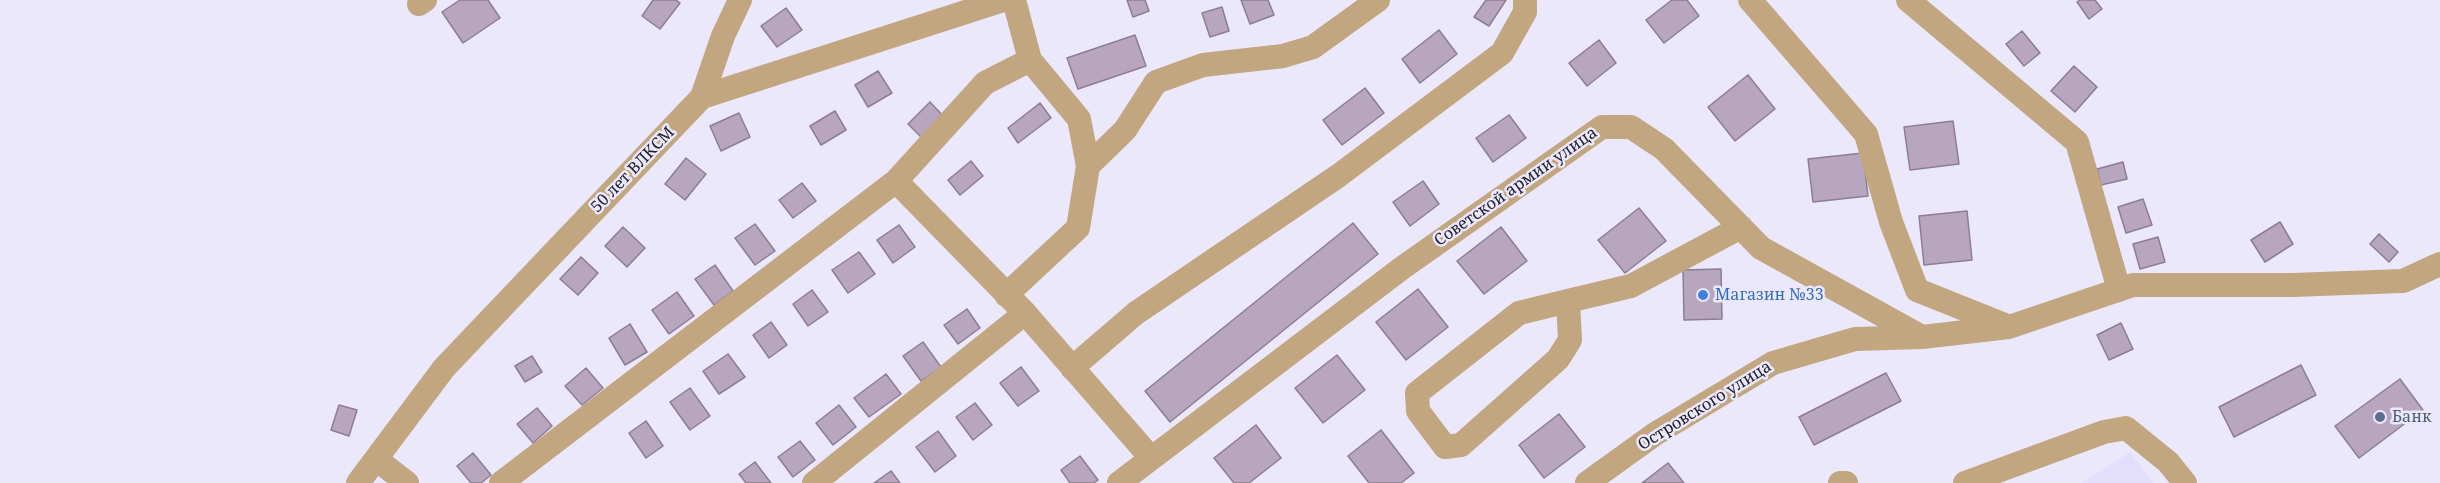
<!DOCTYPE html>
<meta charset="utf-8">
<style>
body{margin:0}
canvas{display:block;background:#ebe8fb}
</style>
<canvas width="2440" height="483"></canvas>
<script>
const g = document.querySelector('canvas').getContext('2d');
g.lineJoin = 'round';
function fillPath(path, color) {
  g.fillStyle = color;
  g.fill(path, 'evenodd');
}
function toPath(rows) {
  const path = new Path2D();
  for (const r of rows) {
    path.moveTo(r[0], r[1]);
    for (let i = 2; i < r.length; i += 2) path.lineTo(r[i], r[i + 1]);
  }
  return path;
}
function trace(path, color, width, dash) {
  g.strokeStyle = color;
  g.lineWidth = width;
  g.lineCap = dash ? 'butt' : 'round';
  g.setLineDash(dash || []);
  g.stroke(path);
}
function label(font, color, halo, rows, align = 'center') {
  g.font = font + ' "Noto Serif",serif';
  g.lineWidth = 5;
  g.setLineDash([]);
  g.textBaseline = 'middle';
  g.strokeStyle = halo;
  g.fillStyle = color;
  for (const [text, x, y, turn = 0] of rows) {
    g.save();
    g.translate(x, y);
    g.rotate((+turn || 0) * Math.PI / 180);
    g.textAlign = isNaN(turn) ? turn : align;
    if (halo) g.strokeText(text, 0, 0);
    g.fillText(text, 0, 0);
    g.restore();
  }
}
fillPath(toPath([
 [2130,452,2153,483,2082,483]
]), '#e3defc');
const building = toPath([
 [460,0,488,0,500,18,463,43,442,12,460,0],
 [653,0,676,0,680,3,660,29,642,16,653,0],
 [1127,0,1145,0,1149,11,1133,17,1127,0],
 [1241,0,1268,0,1274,15,1250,24,1241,0],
 [1486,0,1506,0,1489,26,1474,17,1486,0],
 [1672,0,1687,0,1699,16,1664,43,1646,20,1672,0],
 [2080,0,2095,0,2102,9,2089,19,2077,2,2080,0],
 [1222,7,1229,31,1210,37,1202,13,1222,7],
 [786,8,802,30,777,47,761,26,786,8],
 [1439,30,1457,54,1420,83,1402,59,1439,30],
 [2022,31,2040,53,2024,66,2006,44,2022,31],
 [1135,35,1146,66,1078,89,1067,58,1135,35],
 [1599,40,1616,63,1587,86,1569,63,1599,40],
 [2074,66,2097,87,2075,112,2051,91,2074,66],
 [878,71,892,93,868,107,855,85,878,71],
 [1748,75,1775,109,1735,141,1708,107,1748,75],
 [1365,88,1384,113,1342,145,1323,120,1365,88],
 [930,102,946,119,924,140,908,124,930,102],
 [1040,103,1051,118,1018,143,1008,128,1040,103],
 [835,111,846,130,821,145,810,126,835,111],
 [739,113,750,137,721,151,710,126,739,113],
 [1509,115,1526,138,1493,162,1476,138,1509,115],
 [1953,121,1959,164,1910,170,1904,127,1953,121],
 [1863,153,1868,196,1813,202,1808,159,1863,153],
 [686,158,706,174,685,200,665,184,686,158],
 [971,161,983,176,960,195,948,180,971,161],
 [2123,162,2127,179,2101,185,2097,169,2123,162],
 [1423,181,1439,204,1410,226,1393,202,1423,181],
 [802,183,816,201,793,218,779,200,802,183],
 [2143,199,2152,225,2126,233,2118,207,2143,199],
 [1639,208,1666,241,1625,273,1598,240,1639,208],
 [1967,211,1972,260,1924,265,1919,216,1967,211],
 [2280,222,2293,244,2265,262,2251,240,2280,222],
 [1353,223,1378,254,1170,422,1145,391,1353,223],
 [755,224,775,251,755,265,735,238,755,224],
 [899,225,915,247,893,263,877,240,899,225],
 [623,227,645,248,627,267,605,246,623,227],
 [1501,227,1527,261,1484,294,1457,261,1501,227],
 [2379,234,2398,252,2389,262,2370,244,2379,234],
 [2158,237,2165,262,2140,269,2133,244,2158,237],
 [859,252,875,274,848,293,832,270,859,252],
 [581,257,598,273,578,295,560,279,581,257],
 [715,265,733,291,714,305,695,279,715,265],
 [1721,269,1722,319,1684,320,1683,270,1721,269],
 [1418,289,1448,327,1406,360,1376,322,1418,289],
 [812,290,828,312,808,326,793,304,812,290],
 [677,292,694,316,669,334,652,310,677,292],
 [967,309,980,328,958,344,944,325,967,309],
 [771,322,787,345,769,358,753,335,771,322],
 [2121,323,2133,349,2109,360,2097,335,2121,323],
 [630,324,647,352,625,365,609,338,630,324],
 [923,342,941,367,921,381,903,356,923,342],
 [728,354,745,377,719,394,703,371,728,354],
 [1337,355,1365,390,1323,423,1295,388,1337,355],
 [532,356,542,372,525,382,515,366,532,356],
 [2301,365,2316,395,2234,437,2219,407,2301,365],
 [1021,367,1039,391,1018,406,1000,383,1021,367],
 [586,368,603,388,582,405,565,386,586,368],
 [1886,373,1901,401,1814,445,1799,417,1886,373],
 [886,374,901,394,869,417,854,398,886,374],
 [2400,379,2423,410,2359,458,2335,426,2400,379],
 [690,388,710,416,690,430,670,402,690,388],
 [975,403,992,425,973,440,956,417,975,403],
 [339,405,357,410,349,436,331,430,339,405],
 [839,405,856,427,833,445,816,423,839,405],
 [537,408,552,426,533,443,517,424,537,408],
 [1559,414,1585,447,1544,478,1519,445,1559,414],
 [646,421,663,446,646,458,629,433,646,421],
 [1256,425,1281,458,1249,483,1234,483,1214,458,1256,425],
 [1381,430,1414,473,1401,483,1369,483,1348,456,1381,430],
 [938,431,956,456,935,472,916,447,938,431],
 [800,441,815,460,793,477,778,457,800,441],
 [473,453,491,475,481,483,471,483,457,466,473,453],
 [1080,456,1098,480,1094,483,1070,483,1061,470,1080,456],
 [755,462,771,483,746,483,739,474,755,462],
 [1668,463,1684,483,1642,483,1668,463],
 [891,471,900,483,874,483,891,471]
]);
fillPath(building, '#b8a6c0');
trace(building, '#8d7c95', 1.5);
trace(toPath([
 [1750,0,1866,134,1891,222,1917,290,2007,326],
 [1908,0,2077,142,2119,290],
 [419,4,425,0],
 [702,97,723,36,740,0],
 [1088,166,1125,130,1156,82,1203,65,1283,56,1313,47,1378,0],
 [896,181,1025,313,1151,458],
 [1006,295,1078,228,1088,166,1079,119,1030,60,1014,0],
 [1568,301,1570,340,1558,359,1461,445,1445,447,1418,411,1417,393,1519,313,1568,301,1631,286,1741,227],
 [1072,368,1136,313,1338,176,1502,53,1525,12,1525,0],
 [376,459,407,483],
 [358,483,444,368,702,97,1003,0],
 [501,483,896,181,985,83,1030,60],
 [814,483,1025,313],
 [1119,483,1402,268,1602,127,1631,127,1664,149,1761,248,1922,337],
 [1587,483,1655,434,1773,363,1855,339,1922,337,2009,327,2133,285,2292,285,2403,281,2440,264],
 [1840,483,1846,483],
 [1965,483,2104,432,2126,428,2168,462,2185,483]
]), '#c1a680', 24);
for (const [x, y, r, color] of [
 [1703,295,6,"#3f7fe0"],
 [2380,417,6,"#5c6f8a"]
]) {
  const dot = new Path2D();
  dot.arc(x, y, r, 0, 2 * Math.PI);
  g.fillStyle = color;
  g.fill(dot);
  trace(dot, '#ebe8fb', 2);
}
label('16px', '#22202b', '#ebe8fb', [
 ["50 лет ВЛКСМ",633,170,-46],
 ["Советской армии улица",1516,187,-35],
 ["Островского улица",1705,406,-32]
]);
label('16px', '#366cbe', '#ebe8fb', [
 ["Магазин №33",1715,295]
], 'left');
label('16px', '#4e5e75', '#ebe8fb', [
 ["Банк",2392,417]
], 'left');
</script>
